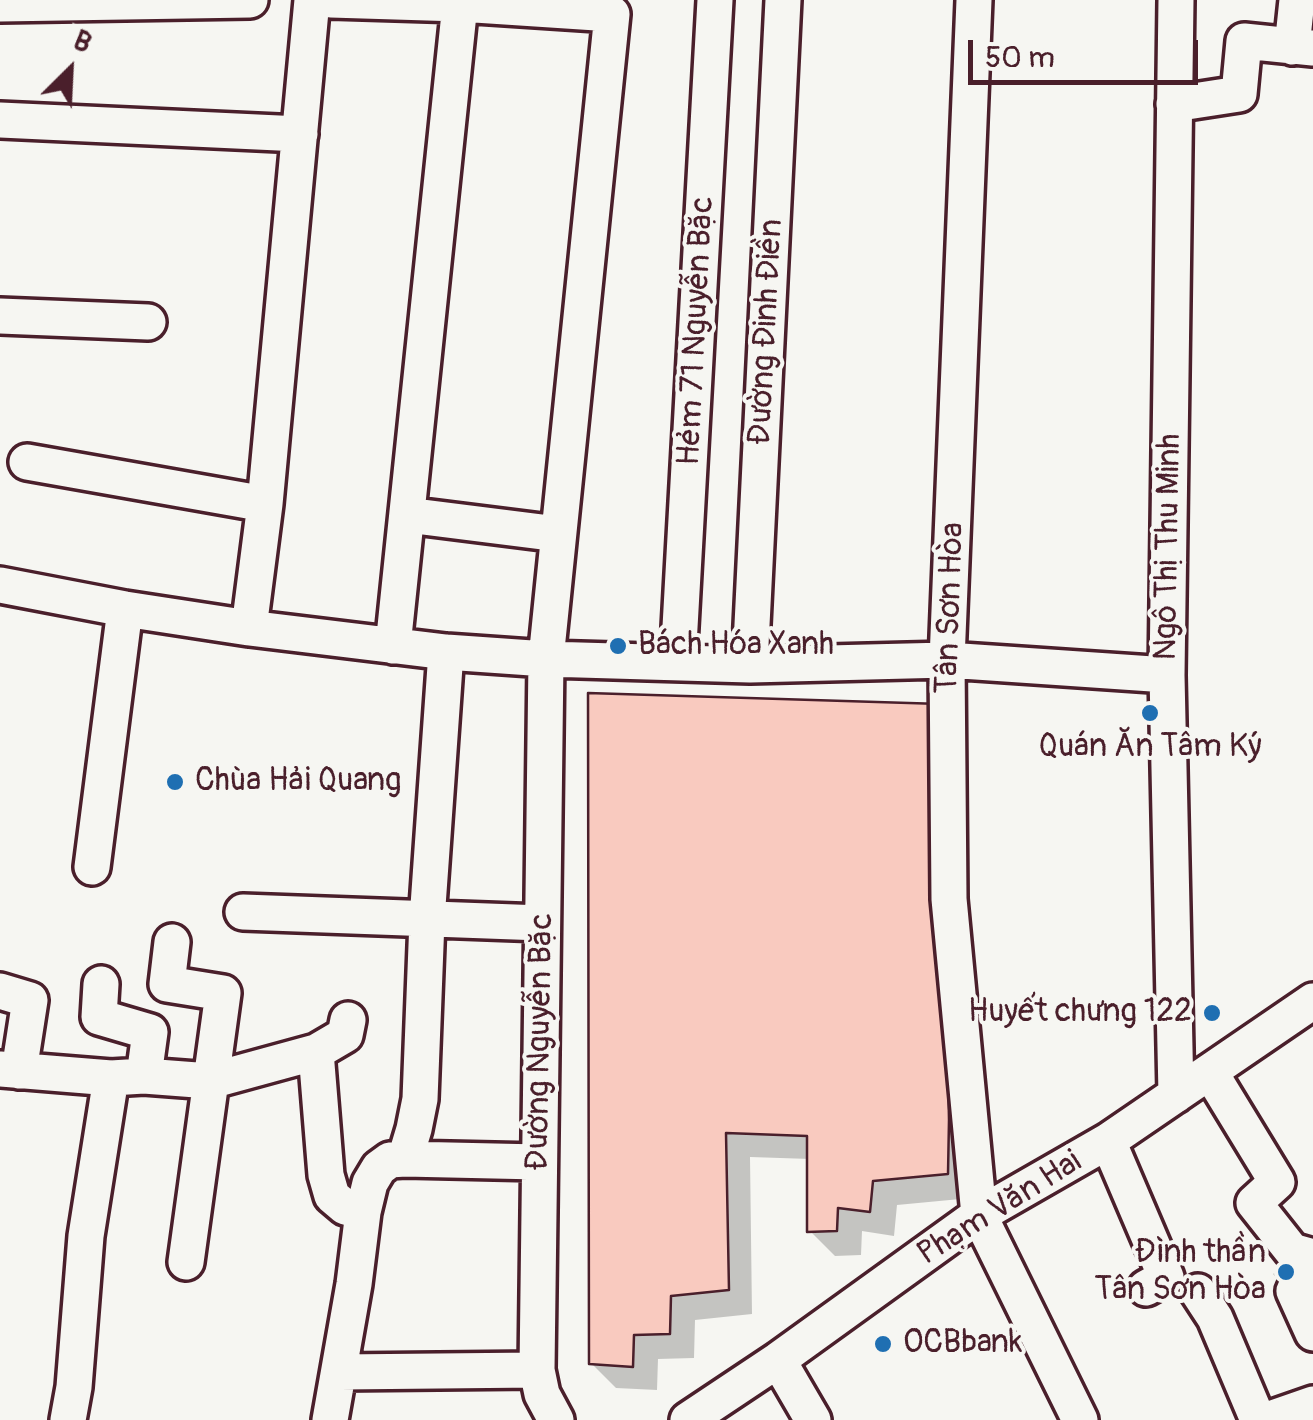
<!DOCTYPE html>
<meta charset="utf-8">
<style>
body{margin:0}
#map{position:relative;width:1313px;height:1420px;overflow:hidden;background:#f6f6f2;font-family:Pangolin,sans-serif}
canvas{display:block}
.north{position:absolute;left:20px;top:20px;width:100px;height:100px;-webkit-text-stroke:8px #f6f6f2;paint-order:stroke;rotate:24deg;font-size:28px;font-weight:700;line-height:40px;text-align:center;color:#4a1f2b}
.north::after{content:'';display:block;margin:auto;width:35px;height:45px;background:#4a1f2b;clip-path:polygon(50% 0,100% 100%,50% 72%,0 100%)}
.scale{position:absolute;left:968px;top:40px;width:230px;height:45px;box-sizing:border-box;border:5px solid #4a1f2b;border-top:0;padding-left:12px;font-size:30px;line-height:35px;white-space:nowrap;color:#4a1f2b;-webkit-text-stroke:8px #f6f6f2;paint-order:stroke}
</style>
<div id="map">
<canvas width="1313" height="1420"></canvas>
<div class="north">B</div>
<div class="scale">50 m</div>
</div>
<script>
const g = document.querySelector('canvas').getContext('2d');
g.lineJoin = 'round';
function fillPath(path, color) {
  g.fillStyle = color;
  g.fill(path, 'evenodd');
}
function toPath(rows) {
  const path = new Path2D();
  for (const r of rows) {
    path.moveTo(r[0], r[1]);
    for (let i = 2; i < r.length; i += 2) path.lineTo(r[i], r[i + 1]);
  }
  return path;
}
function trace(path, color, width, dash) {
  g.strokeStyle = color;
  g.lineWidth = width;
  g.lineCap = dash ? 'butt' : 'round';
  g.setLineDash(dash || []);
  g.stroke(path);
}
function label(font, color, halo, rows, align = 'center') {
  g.font = font + ' Pangolin,sans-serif';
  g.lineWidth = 8;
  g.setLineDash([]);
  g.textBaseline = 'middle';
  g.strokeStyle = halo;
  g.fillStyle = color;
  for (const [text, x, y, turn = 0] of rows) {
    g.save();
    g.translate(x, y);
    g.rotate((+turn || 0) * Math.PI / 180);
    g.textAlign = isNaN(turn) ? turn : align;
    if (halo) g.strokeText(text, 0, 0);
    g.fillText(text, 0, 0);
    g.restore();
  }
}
fillPath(toPath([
 [591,696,965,731,973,1146,971,1198,897,1205,894,1236,862,1231,861,1255,835,1256,810,1231,810,1159,750,1157,752,1314,695,1320,694,1358,658,1359,657,1390,616,1388,591,1363],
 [1291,1260,1283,1286,1273,1274]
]), '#0003');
const building = toPath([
 [588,693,941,704,949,1120,948,1174,873,1181,870,1212,838,1208,837,1231,807,1232,807,1136,726,1133,729,1290,671,1296,670,1334,634,1335,633,1367,589,1364,588,693]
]);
fillPath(building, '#f9cabf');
trace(building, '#4a1f2b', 2.5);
const minor = toPath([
 [331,0,460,4,612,14,546,659,537,1370,542,1394,556,1420],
 [974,0,947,660,949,899,979,1215,1080,1420],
 [1176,0,1167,675,1176,1095],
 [0,4,250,0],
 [1292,47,1297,0],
 [1174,104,1239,94,1244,41,1313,48],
 [0,120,300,134],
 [0,316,148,322],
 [27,462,265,504],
 [407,515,558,534],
 [0,585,125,609,249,628,446,652,546,659,750,665,947,660,1167,675],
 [249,628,265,504,312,0],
 [393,646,460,4],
 [678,663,715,0],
 [750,665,783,0],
 [92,867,125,609],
 [243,912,542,923],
 [172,942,167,984,223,993,186,1262],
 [101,984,99,1017,150,1032,144,1076],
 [0,991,30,1000,19,1071],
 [316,1052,345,1035,348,1020],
 [0,1069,111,1078,144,1076,210,1081,316,1052,326,1175,332,1196,345,1207,363,1212],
 [1210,1072,1277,1182,1254,1203,1292,1251,1313,1257],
 [1108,1141,1166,1277,1146,1288],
 [405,1159,539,1162],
 [1312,1258,1294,1291,1313,1333],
 [1198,1292,1215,1318,1258,1420],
 [778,1360,813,1420],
 [340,1372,537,1370],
 [68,1420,74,1387,86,1236,111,1078],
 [330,1420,354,1284,363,1212,370,1183,379,1168,390,1160,405,1159,414,1129,420,1099,427,920,446,652],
 [688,1420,778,1360,979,1215,1108,1141,1313,1001],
 [1267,1420,1313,1404]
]);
trace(minor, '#4a1f2b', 42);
trace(minor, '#f6f6f2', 35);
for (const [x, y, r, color] of [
 [618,646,10,"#1f6fb2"],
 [1150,713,10,"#1f6fb2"],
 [175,782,10,"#1f6fb2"],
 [1212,1013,10,"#1f6fb2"],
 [1286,1272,10,"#1f6fb2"],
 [883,1344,10,"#1f6fb2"]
]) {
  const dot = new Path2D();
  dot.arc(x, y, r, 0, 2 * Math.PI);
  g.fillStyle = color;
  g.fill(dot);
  trace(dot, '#f6f6f2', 4);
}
label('32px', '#4a1f2b', '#f6f6f2', [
 ["Hẻm 71 Nguyễn Bặc",697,331,-87],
 ["Đường Đinh Điền",767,332,-87],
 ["Ngô Thị Thu Minh",1169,547,-89],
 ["Tân Sơn Hòa",951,608,-88],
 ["Đường Nguyễn Bặc",541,1042,-89],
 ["Phạm Văn Hai",1000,1209,-32]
]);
label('32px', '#4a1f2b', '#f6f6f2', [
 ["Bách Hóa Xanh",638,646],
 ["Quán Ăn Tâm Ký",1150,748,"center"],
 ["Chùa Hải Quang",195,782],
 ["Huyết chưng 122",1192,1013,"right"],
 ["Đình thần",1266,1254,"right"],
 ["Tân Sơn Hòa",1266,1291,"right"],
 ["OCBbank",903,1344]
], 'left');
</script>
